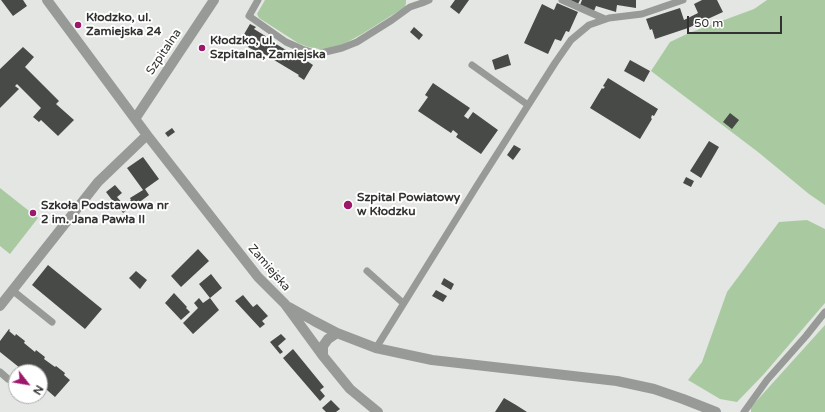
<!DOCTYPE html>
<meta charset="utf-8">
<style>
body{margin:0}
#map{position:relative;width:825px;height:412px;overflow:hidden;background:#e3e6e2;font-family:"Varela Round",sans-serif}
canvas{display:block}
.north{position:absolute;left:8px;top:364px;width:40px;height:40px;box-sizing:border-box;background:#fff;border:1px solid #adadad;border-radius:50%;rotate:121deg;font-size:11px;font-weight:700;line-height:16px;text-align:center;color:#323331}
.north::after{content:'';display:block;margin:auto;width:14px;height:18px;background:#9c186b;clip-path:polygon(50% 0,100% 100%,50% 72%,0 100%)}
.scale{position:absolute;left:687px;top:16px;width:95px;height:18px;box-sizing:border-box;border:2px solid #323331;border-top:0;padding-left:5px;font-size:12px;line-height:14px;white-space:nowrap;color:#323331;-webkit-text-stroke:3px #fff;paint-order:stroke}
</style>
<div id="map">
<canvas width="825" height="412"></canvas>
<div class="north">N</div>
<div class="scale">50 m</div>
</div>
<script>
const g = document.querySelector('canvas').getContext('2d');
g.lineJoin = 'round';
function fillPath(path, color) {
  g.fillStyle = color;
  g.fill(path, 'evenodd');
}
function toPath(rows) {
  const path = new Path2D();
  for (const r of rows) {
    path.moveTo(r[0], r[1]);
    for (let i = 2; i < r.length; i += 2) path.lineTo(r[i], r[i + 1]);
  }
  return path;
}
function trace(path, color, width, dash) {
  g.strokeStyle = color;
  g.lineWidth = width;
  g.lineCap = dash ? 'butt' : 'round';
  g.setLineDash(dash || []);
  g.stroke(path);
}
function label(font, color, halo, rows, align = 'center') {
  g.font = font + ' "Varela Round",sans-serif';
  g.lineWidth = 4;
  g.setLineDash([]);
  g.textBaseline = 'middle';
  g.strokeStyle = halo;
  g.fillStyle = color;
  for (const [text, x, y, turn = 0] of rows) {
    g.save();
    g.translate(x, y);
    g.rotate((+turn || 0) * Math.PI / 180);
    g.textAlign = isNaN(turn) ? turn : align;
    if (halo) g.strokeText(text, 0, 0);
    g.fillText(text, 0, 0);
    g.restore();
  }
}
fillPath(toPath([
 [265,0,406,0,406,3,405,7,362,34,342,45,330,49,319,49,308,47,298,43,259,18,257,14],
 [767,0,825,0,825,205,809,194,758,152,651,71,670,42,689,33,754,9],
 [0,188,38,218,10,254,0,246],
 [807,220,825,229,825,303,764,374,737,402,720,399,688,380,702,362,727,292,779,222],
 [825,325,825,412,751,412,751,407]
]), '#a9caa0');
fillPath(toPath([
 [1,0,23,0,27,6,13,16],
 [455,0,469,0,459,14,450,7],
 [570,0,580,0,578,4],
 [582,0,636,0,636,8,617,5,616,12,596,6,594,11,580,5],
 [702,0,717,0,723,12,688,28,655,39,652,29,650,30,646,19,680,8,684,20,698,13,694,4],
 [557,3,578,12,569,32,566,31,561,41,555,39,548,54,524,43,542,4,554,10],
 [250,24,256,27,254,29,267,37,266,38,306,62,307,61,313,65,304,80,298,76,299,75,259,51,257,52,248,47,251,41,243,36],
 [414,27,423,35,419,40,410,32],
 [23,47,34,57,25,67,59,101,56,104,74,120,58,136,41,120,39,122,33,117,41,108,17,84,15,86,19,89,0,108,0,69],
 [508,54,511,65,495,70,492,60],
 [630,60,650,71,644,82,624,71],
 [608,78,658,109,654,116,652,115,651,118,652,119,640,139,590,108,602,88,603,89,605,87,603,86],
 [433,83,470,108,464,116,468,119,473,112,498,130,481,154,456,137,458,134,453,130,451,133,418,111,428,97,425,95],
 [730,113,739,120,732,129,723,122],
 [172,128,175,132,168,137,165,133],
 [709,141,719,147,701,178,690,171],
 [514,145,521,149,513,160,507,155],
 [143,157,159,179,145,189,149,195,129,210,128,209,123,213,121,210,130,202,130,201,131,200,130,198,143,190,127,168],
 [686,177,694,181,691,187,683,183],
 [115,185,122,193,117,197,123,204,118,208,106,192],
 [198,249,209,261,181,287,171,276],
 [48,265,102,309,85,329,32,285],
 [136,271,147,280,140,289,129,278],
 [211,274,222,288,210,298,199,284],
 [444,278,454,284,451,290,441,284],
 [436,290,447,296,443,302,432,296],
 [174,293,187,307,186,308,190,312,181,320,165,303],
 [243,295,253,307,257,304,268,316,262,321,265,324,260,328,235,301],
 [199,298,203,303,210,298,219,310,193,334,183,323,198,308,194,303],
 [9,329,10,330,9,331,15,336,16,334,25,341,24,343,35,352,36,350,45,357,44,359,55,367,56,366,65,373,64,375,70,380,55,397,40,384,40,372,25,372,0,352,0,341],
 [281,334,286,339,278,346,283,352,280,354,270,342],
 [293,349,324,387,320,390,325,396,320,401,283,358],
 [504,398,516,405,527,412,495,412],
 [331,400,340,409,336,412,326,412,322,408]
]), '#484a47');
trace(toPath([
 [258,0,249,16,286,42,302,49,317,54,342,48,357,42,392,20,410,7,422,3,429,0],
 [562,0,605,19],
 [472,65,528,105],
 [367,271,403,303],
 [12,290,52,322],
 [376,348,478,184,555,63,571,40,589,25,609,18,642,14,683,0],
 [0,372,8,379],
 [744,412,767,380,806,336,825,312]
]), '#989a98', 7);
trace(toPath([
 [47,0,147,135,258,277,285,304,323,356,350,389,378,412],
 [135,119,214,0],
 [0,306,98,182,147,135],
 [289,307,314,321,337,333,376,348,432,360,617,381,654,389,683,399,716,412],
 [323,356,323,346,328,339,337,333]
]), '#989a98', 10);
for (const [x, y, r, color] of [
 [78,25,4,"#9c186b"],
 [202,48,4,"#9c186b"],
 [348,205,5,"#9c186b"],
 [33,213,4,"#9c186b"]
]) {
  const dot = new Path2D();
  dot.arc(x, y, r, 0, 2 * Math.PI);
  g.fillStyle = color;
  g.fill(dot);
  trace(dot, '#fff', 1.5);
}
label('bold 12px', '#323331', '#fff', [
 ["Kłodzko, ul.",86,18],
 ["Zamiejska 24",86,32],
 ["Kłodzko, ul.",210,41],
 ["Szpitalna, Zamiejska",210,55],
 ["Szpital Powiatowy",357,198],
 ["w Kłodzku",357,212],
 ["Szkoła Podstawowa nr",41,206],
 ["2 im. Jana Pawła II",41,220]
], 'left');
label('12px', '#323331', '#fff', [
 ["Szpitalna",164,52,-56],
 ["Zamiejska",269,268,49]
]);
</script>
